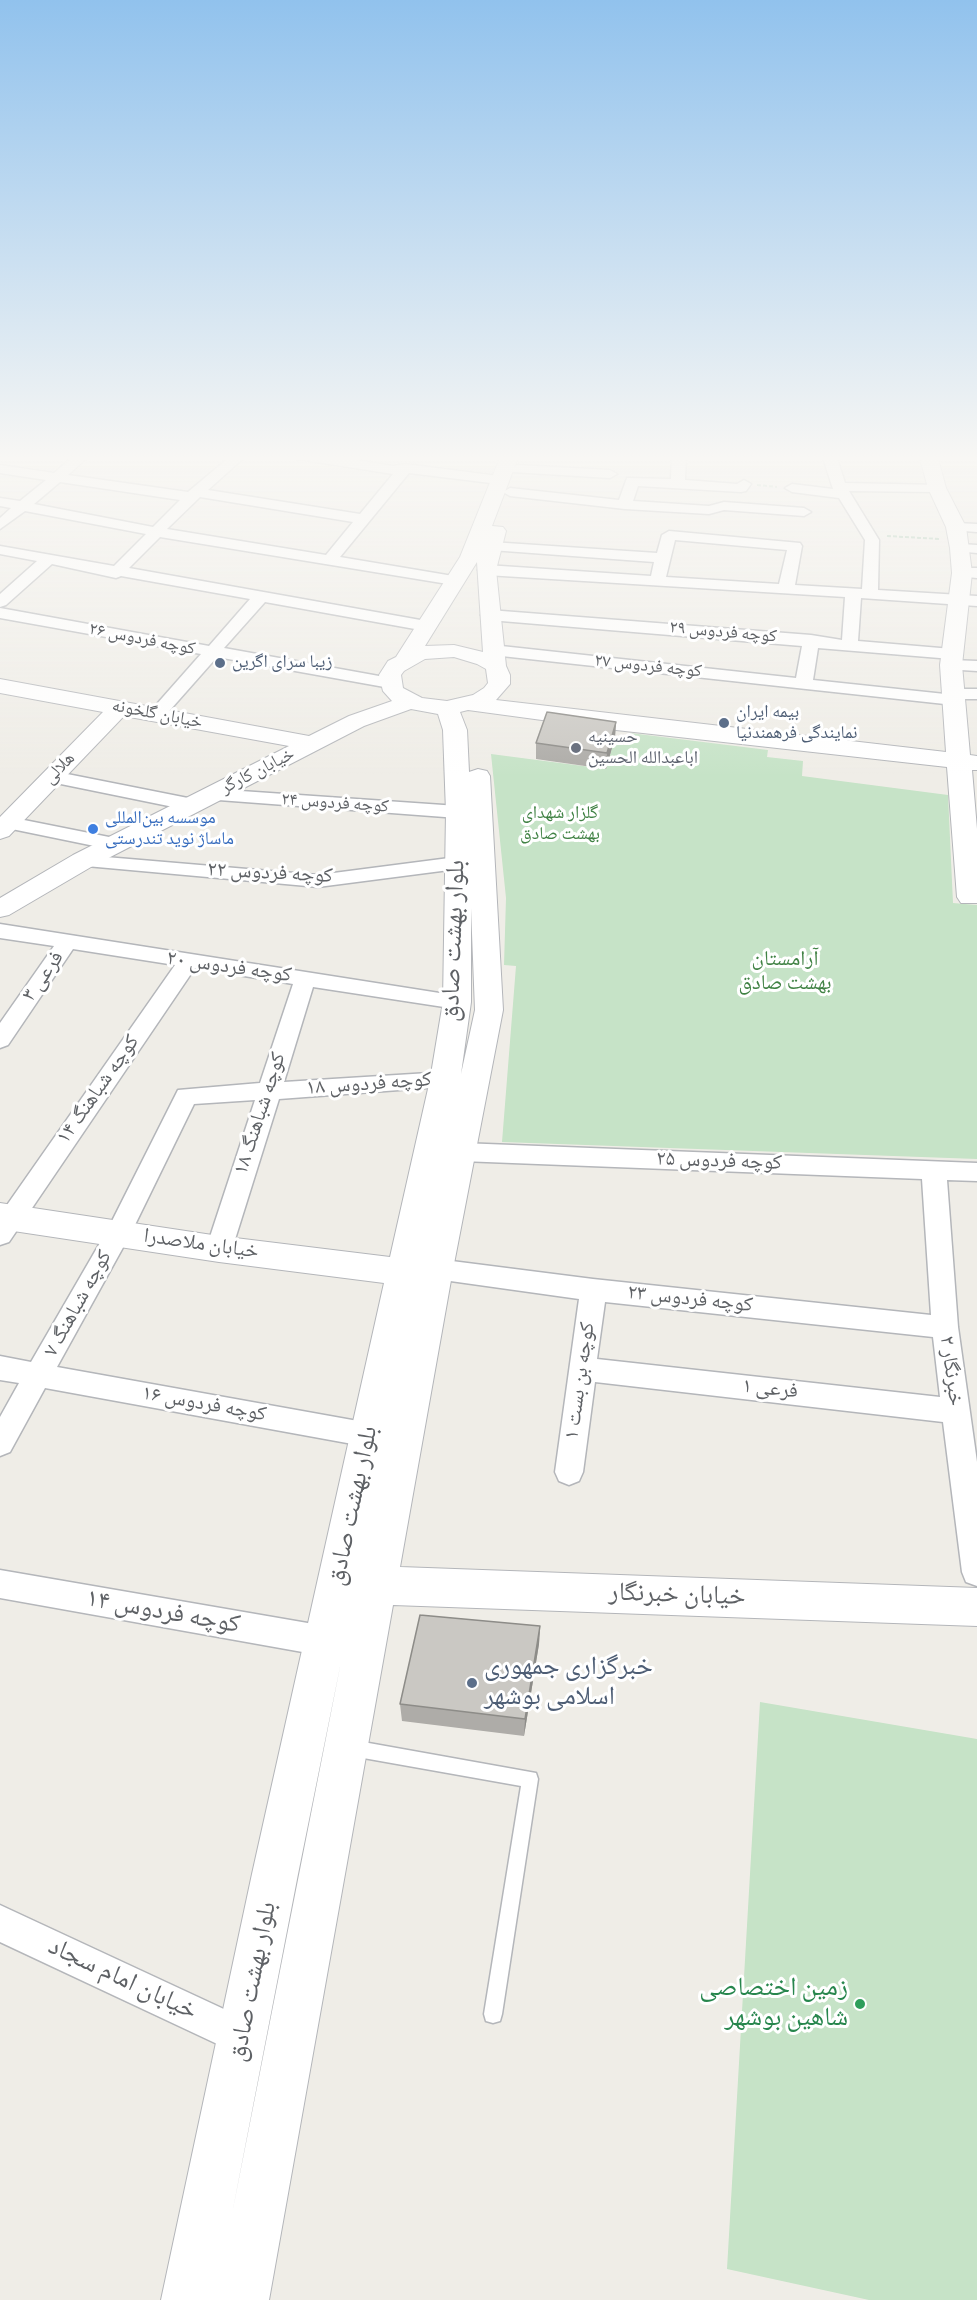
<!DOCTYPE html>
<meta charset="utf-8">
<style>
body{margin:0}
canvas{display:block;background:#efede7}
</style>
<canvas width="977" height="2300"></canvas>
<script>
const g = document.querySelector('canvas').getContext('2d');
g.lineJoin = 'round';
function fillPath(path, color) {
  g.fillStyle = color;
  g.fill(path, 'evenodd');
}
function toPath(rows) {
  const path = new Path2D();
  for (const r of rows) {
    path.moveTo(r[0], r[1]);
    for (let i = 2; i < r.length; i += 2) path.lineTo(r[i], r[i + 1]);
  }
  return path;
}
function trace(path, color, width, dash) {
  g.strokeStyle = color;
  g.lineWidth = width;
  g.lineCap = dash ? 'butt' : 'round';
  g.setLineDash(dash || []);
  g.stroke(path);
}
function label(font, color, halo, rows, align = 'center') {
  g.font = font + ' "Source Sans 3","Noto Naskh Arabic",sans-serif';
  g.lineWidth = 6;
  g.setLineDash([]);
  g.textBaseline = 'middle';
  g.strokeStyle = halo;
  g.fillStyle = color;
  for (const [text, x, y, turn = 0] of rows) {
    g.save();
    g.translate(x, y);
    g.rotate((+turn || 0) * Math.PI / 180);
    g.textAlign = isNaN(turn) ? turn : align;
    if (halo) g.strokeText(text, 0, 0);
    g.fillText(text, 0, 0);
    g.restore();
  }
}
fillPath(toPath([
 [630,733,768,750,767,757,803,761,802,776,948,795,953,903,977,905,977,1159,502,1142,516,966,504,965,506,898,491,754,606,769,615,737,627,738],
 [760,1702,977,1739,977,2300,869,2300,727,2269]
]), '#c6e3c7');
const service = toPath([
 [352,1740,536,1773,538,1779,502,2014,500,2021,493,2023,486,2021,484,2014,521,1786,352,1756,346,1754,344,1748,346,1742,352,1740]
]);
const minor = toPath([
 [75,455,90,455,68,475,188,492,232,455,247,455,208,490,360,514,393,474,297,459,291,455,326,455,393,466,405,464,499,476,506,480,499,484,409,473,340,557,459,577,462,580,454,585,160,537,129,568,426,621,434,626,426,631,265,602,224,648,390,678,398,683,390,688,217,657,163,718,157,719,148,714,201,654,0,618,0,608,209,646,250,599,121,576,116,578,52,564,6,605,0,607,0,594,37,561,0,554,0,546,114,566,146,534,25,511,0,529,0,518,11,508,0,506,0,498,20,501,46,480,0,473,0,465,54,473,75,455],
 [60,482,180,500,153,527,34,504,60,482],
 [200,497,353,522,326,555,167,529,200,497],
 [672,455,686,455,685,480,737,484,744,480,751,484,746,491,741,492,638,486,633,501,709,506,724,502,804,508,811,512,804,516,724,510,709,514,625,509,510,496,503,492,510,488,619,500,627,478,671,479,672,455],
 [822,455,836,455,845,483,942,485,944,488,937,492,849,491,879,540,878,590,977,596,977,606,861,598,858,641,952,649,960,654,952,659,818,648,813,680,945,694,954,689,977,689,977,699,962,699,960,704,954,705,492,655,484,650,492,645,796,678,802,646,489,620,481,615,489,610,811,635,842,640,845,597,486,575,478,570,486,565,651,576,654,562,491,550,484,546,491,542,657,553,662,535,669,531,800,543,802,546,795,585,862,589,865,540,839,498,792,492,785,488,792,484,833,489,822,455],
 [675,540,787,550,779,584,666,577,675,540],
 [517,465,610,470,617,474,610,478,512,472,510,469,517,465],
 [956,523,977,524,977,532,951,530,949,527,956,523],
 [960,544,977,545,977,553,955,551,953,548,960,544],
 [962,568,977,568,977,578,957,576,954,573,957,570,962,568],
 [951,660,977,661,977,671,945,669,943,665,945,661,951,660],
 [52,771,193,799,202,805,193,811,46,781,43,777,46,773,52,771],
 [212,789,458,806,467,812,458,818,205,799,203,795,212,789],
 [9,817,114,838,124,844,114,850,2,827,0,822,9,817],
 [82,855,318,875,457,857,464,859,467,863,464,867,457,869,318,887,75,865,72,861,75,857,82,855],
 [0,924,465,997,468,1002,465,1007,457,1009,313,987,284,1082,445,1072,453,1074,456,1080,453,1086,279,1099,232,1249,228,1256,219,1259,210,1256,206,1249,255,1100,194,1104,131,1233,57,1367,369,1423,379,1426,383,1435,379,1444,369,1447,45,1388,10,1452,0,1456,0,1417,19,1383,0,1380,0,1356,31,1362,108,1229,178,1090,260,1083,293,984,195,968,9,1242,0,1245,0,1215,175,965,73,949,8,1045,0,1048,0,1023,54,946,0,938,0,924],
 [461,1143,977,1163,977,1181,947,1180,958,1327,977,1462,977,1586,966,1582,962,1572,943,1422,595,1382,583,1472,579,1481,569,1485,559,1481,555,1472,579,1299,436,1279,427,1276,423,1269,427,1262,436,1259,593,1279,931,1315,922,1179,461,1161,453,1158,449,1152,453,1146,461,1143],
 [605,1302,933,1337,940,1397,597,1359,605,1302],
 [0,1570,325,1626,336,1630,341,1641,336,1652,325,1656,0,1598,0,1570],
 [0,1905,256,2024,262,2037,256,2050,243,2056,230,2050,0,1942,0,1905]
]);
const tertiary = toPath([
 [501,455,519,455,492,526,503,527,506,531,496,570,506,666,510,675,510,684,496,700,946,752,940,665,952,573,950,548,946,527,928,488,919,455,937,455,946,488,966,527,972,573,962,665,970,755,977,756,977,770,972,770,977,829,977,903,961,903,957,897,947,767,616,730,468,710,460,712,467,730,469,772,478,769,487,771,490,776,503,1010,453,1269,400,1567,977,1588,977,1626,393,1605,269,2300,161,2300,252,1874,384,1283,219,1262,0,1229,0,1203,219,1236,390,1257,430,1080,443,1002,446,812,443,730,438,714,411,709,364,726,91,867,9,915,0,917,0,898,73,855,289,746,124,716,9,836,0,839,0,817,103,712,0,693,0,679,309,736,349,716,392,701,383,691,379,675,388,661,396,657,460,557,501,455],
 [477,562,483,652,454,645,425,646,477,562],
 [454,657,477,664,486,669,488,683,484,688,473,695,447,701,422,698,403,688,401,675,404,671,425,659,454,657],
 [471,908,475,1010,461,1074,471,1002,471,908],
 [341,1662,232,2214,298,1874,341,1662]
]);
trace(service, '#b4b6ba', 3);
trace(minor, '#b4b6ba', 3);
trace(tertiary, '#b4b6ba', 2);
trace(toPath([
 [757,485,777,487],
 [887,536,940,539]
]), '#a0c3ab', 2, [4, 2]);
fillPath(service, '#fff');
fillPath(minor, '#fff');
fillPath(tertiary, '#fff');
fillPath(toPath([
 [616,722,615,737,606,769,536,759,536,743],
 [540,1626,539,1644,524,1736,402,1721,400,1704]
]), '#aeaca8');
fillPath(toPath([
 [616,722,615,737,606,769,607,753],
 [540,1626,539,1644,524,1736,525,1719]
]), '#8d8c88');
const building = toPath([
 [547,712,616,722,607,753,536,743,547,712],
 [420,1615,540,1626,525,1719,400,1704,420,1615]
]);
fillPath(building, '#cac8c3');
trace(building, '#8d8c88', 1.5);
const sky = g.createLinearGradient(0, 0, 0, 777);
sky.addColorStop(0, '#91c2ed');
sky.addColorStop(0.59, '#f8f7f4');
sky.addColorStop(1, '#f8f7f400');
g.fillStyle = sky;
g.fillRect(0, 0, 977, 777);
for (const [x, y, r, color] of [
 [220,663,6,"#5c6f8a"],
 [724,723,6,"#5c6f8a"],
 [576,748,6,"#6b7280"],
 [93,829,6,"#3f7fe0"],
 [472,1683,6,"#5c6f8a"],
 [860,2004,6,"#2e9e5b"]
]) {
  const dot = new Path2D();
  dot.arc(x, y, r, 0, 2 * Math.PI);
  g.fillStyle = color;
  g.fill(dot);
  trace(dot, '#fff', 2);
}
label('18px', '#5e6165', '#fff', [
 ["کوچه فردوس ۲۹",723,633,5],
 ["کوچه فردوس ۲۶",142,640,11],
 ["کوچه فردوس ۲۷",648,667,6],
 ["خیابان گلخونه",157,715,11],
 ["هلالی",60,769,-46],
 ["خیابان کارگر",258,772,-27],
 ["کوچه فردوس ۲۴",335,804,4]
]);
label('18px', '#4e5e75', '#fff', [
 ["زیبا سرای اگرین",232,663],
 ["بیمه ایران",736,713],
 ["نمایندگی فرهمندنیا",736,734]
], 'left');
label('18px', '#5b616d', '#fff', [
 ["حسینیه",588,738],
 ["اباعبدالله الحسین",588,759]
], 'left');
label('18px', '#408244', '#fff', [
 ["گلزار شهدای",560,814],
 ["بهشت صادق",560,835]
]);
label('18px', '#366cbe', '#fff', [
 ["موسسه بین‌المللی",105,819],
 ["ماساژ نوید تندرستی",105,840]
], 'left');
label('21px', '#5e6165', '#fff', [
 ["کوچه فردوس ۲۲",270,874,3],
 ["کوچه فردوس ۲۰",229,968,8],
 ["فرعی ۳",44,977,-55],
 ["کوچه فردوس ۱۸",369,1085,-4],
 ["کوچه شباهنگ ۱۴",99,1090,-55],
 ["کوچه شباهنگ ۱۸",261,1114,-72],
 ["کوچه فردوس ۲۵",719,1162,2],
 ["خیابان ملاصدرا",201,1245,8],
 ["کوچه فردوس ۲۳",690,1300,6],
 ["کوچه شباهنگ ۷",79,1304,-61],
 ["خبرنگار ۲",950,1371,82],
 ["کوچه بن بست ۱",581,1381,-82],
 ["فرعی ۱",770,1390,6],
 ["کوچه فردوس ۱۶",204,1405,10]
]);
label('21px', '#408244', '#fff', [
 ["آرامستان",785,960],
 ["بهشت صادق",785,984]
]);
label('26px', '#5e6165', '#fff', [
 ["بلوار بهشت صادق",455,941,-88],
 ["بلوار بهشت صادق",354,1506,-78],
 ["خیابان خبرنگار",677,1596,2],
 ["کوچه فردوس ۱۴",163,1613,10],
 ["خیابان امام سجاد",122,1980,25],
 ["بلوار بهشت صادق",254,1982,-79]
]);
label('26px', '#4e5e75', '#fff', [
 ["خبرگزاری جمهوری",484,1668],
 ["اسلامی بوشهر",484,1698]
], 'left');
label('26px', '#27864d', '#fff', [
 ["زمین اختصاصی",848,1989],
 ["شاهین بوشهر",848,2019]
], 'right');
</script>
